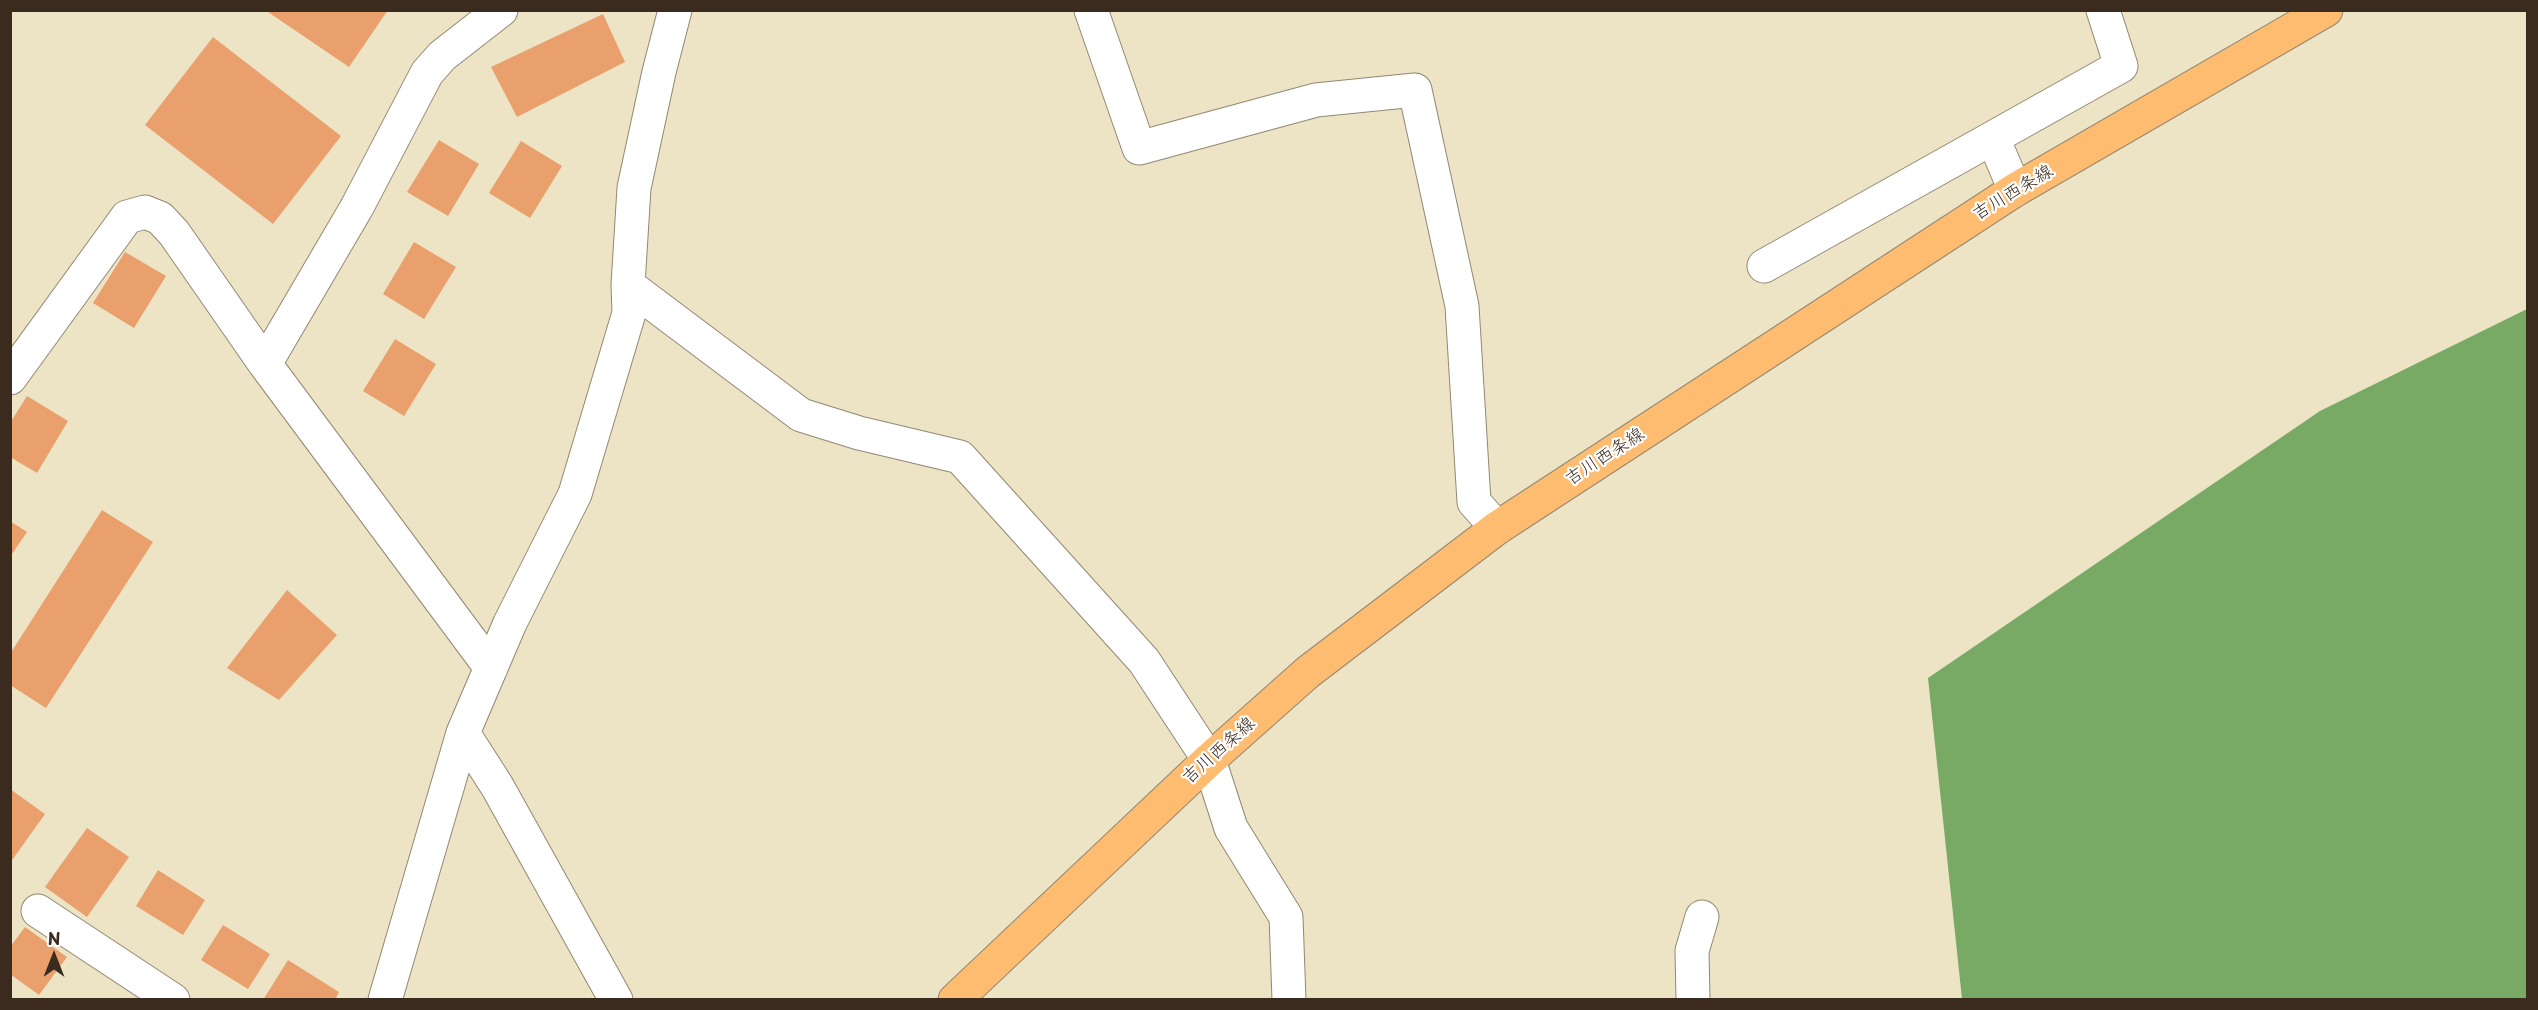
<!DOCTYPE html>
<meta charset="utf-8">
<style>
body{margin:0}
#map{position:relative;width:2538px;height:1010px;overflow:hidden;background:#ece4c5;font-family:"Playpen Sans",sans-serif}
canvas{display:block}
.frame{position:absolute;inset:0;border:12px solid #3b2a1e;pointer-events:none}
.north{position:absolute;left:24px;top:926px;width:60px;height:60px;-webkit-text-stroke:4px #fff;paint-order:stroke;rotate:0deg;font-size:16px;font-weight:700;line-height:24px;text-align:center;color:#3b2a1e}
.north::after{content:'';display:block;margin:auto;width:21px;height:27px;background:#3b2a1e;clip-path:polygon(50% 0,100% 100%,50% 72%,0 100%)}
</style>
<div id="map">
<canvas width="2538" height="1010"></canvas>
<div class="frame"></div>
<div class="north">N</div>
</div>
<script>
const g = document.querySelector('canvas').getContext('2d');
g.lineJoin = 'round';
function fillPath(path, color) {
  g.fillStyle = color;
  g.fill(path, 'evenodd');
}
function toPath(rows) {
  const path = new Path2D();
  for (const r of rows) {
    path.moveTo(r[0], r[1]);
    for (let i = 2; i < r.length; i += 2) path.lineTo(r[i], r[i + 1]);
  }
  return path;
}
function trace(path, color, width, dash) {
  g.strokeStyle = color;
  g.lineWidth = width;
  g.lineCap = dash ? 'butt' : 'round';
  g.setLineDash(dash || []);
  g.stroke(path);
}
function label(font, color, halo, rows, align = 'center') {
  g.font = font + ' "Playpen Sans","Klee One",sans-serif';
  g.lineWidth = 4.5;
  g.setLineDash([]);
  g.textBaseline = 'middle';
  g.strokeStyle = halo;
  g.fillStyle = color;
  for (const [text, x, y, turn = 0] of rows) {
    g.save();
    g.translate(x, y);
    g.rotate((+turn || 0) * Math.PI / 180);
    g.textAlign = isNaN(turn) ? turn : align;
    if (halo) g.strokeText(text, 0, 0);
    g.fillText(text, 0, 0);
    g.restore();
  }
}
fillPath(toPath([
 [2527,309,2527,999,1962,999,1928,678,2320,411]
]), '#78aa66');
fillPath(toPath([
 [265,10,388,10,349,67],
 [603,14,625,62,517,117,491,67],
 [213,37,341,136,273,224,145,125],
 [439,140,479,164,448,216,407,192],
 [521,141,562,166,530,218,489,193],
 [414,242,456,267,424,319,383,294],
 [125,252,166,276,134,328,93,303],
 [395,339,436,364,404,416,363,391],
 [27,396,68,421,37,473,10,457,10,423],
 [102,510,153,542,46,708,10,685,10,654],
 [10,521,27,532,10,557],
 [287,590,337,635,279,700,227,668],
 [10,789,45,814,10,863],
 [87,828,129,857,87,917,45,887],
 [158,870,205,900,183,935,136,906],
 [223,925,270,954,248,989,201,960],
 [25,927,67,957,39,995,10,974,10,947],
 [288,960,339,992,335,1000,263,1000]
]), '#e9a06d');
const minor = toPath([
 [1091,10,1139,148,1316,100,1415,90,1462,306,1474,502,1497,528],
 [1993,138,2015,190],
 [1764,266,2121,66,2103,10],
 [628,285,801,415,859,433,960,457,1144,661,1209,760,1231,828,1286,917,1289,1000],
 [265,364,357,207,427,73,442,56,501,10],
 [10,378,127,217,145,212,160,218,174,233,265,364,491,668],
 [463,733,497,786,616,1000],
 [38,911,173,1000],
 [385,1000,463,733,510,623,575,494,629,313,628,285,634,188,659,72,675,10],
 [1693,1000,1692,951,1702,917]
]);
const major = toPath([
 [955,1000,1209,760,1308,672,1497,528,2015,190,2326,10]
]);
trace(minor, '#948772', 35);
trace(major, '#948772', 35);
trace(minor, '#fff', 33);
trace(major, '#febc70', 33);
label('18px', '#3b2a1e', '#fff', [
 ["吉川西条線",2013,193,-31],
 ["吉川西条線",1605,457,-33],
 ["吉川西条線",1219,751,-42]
]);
</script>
